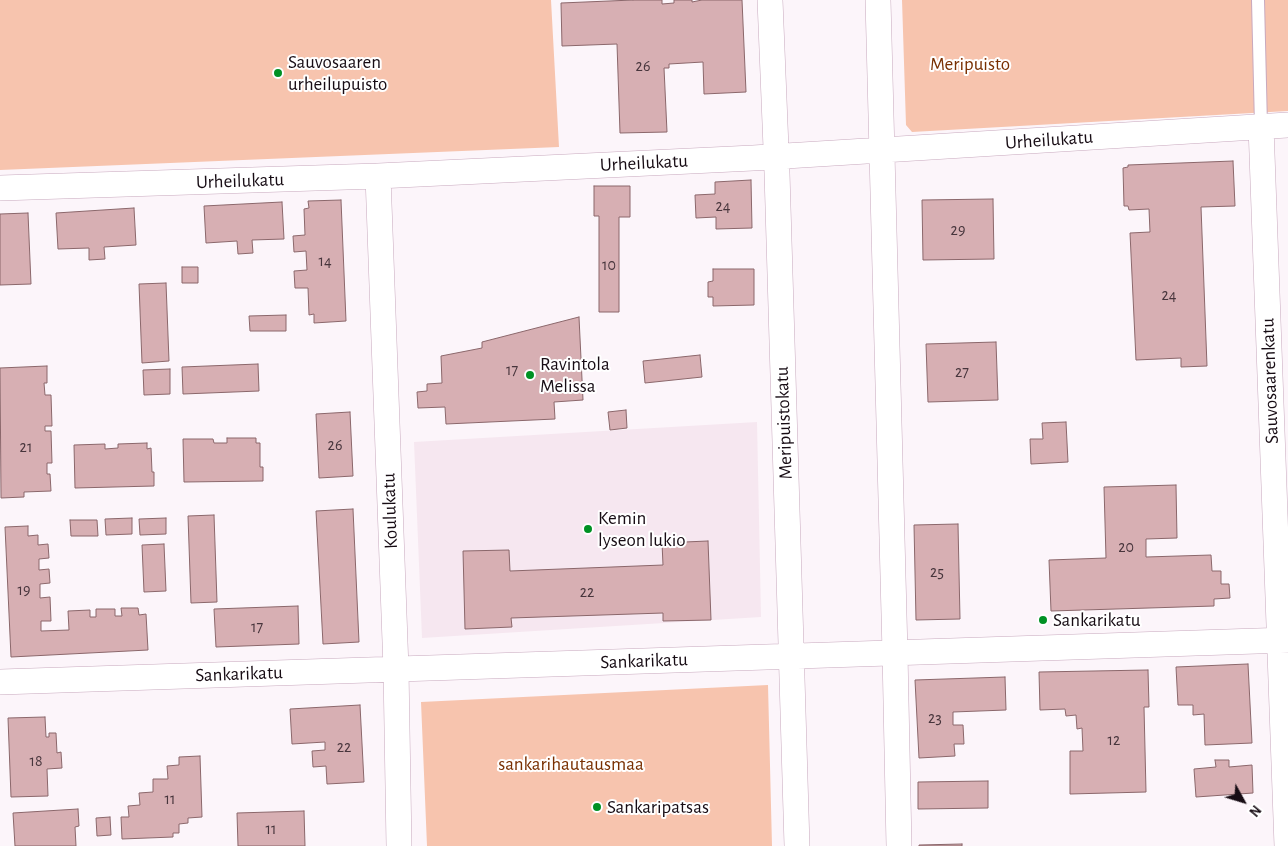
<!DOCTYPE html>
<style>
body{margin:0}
#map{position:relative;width:1288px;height:846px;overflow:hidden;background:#fcf5fa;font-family:"Alegreya Sans",sans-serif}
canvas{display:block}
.north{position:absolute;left:1218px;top:776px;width:50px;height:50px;-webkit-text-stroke:4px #fff;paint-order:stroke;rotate:129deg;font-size:14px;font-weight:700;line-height:20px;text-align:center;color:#170c14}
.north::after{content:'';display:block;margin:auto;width:18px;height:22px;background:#170c14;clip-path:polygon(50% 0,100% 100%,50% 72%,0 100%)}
</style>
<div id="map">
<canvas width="1288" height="846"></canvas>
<div class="north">N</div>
</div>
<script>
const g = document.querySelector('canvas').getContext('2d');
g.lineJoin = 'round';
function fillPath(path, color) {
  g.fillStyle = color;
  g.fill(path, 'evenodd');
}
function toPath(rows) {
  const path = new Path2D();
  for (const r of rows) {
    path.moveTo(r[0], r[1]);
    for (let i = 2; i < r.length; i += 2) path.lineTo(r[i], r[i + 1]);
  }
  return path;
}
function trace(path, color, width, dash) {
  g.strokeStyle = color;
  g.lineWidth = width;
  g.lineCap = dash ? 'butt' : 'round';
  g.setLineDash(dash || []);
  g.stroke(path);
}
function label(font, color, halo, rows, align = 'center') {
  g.font = font + ' "Alegreya Sans",sans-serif';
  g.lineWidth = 4;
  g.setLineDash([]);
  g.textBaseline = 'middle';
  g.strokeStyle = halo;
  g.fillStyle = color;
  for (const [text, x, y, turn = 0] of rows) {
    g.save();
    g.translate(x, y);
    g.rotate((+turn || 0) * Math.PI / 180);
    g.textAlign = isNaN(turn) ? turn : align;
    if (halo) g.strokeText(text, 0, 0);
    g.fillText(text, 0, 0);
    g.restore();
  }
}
fillPath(toPath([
 [757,422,761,617,422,638,414,442]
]), '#f6e7f0');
fillPath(toPath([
 [0,0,551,0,559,147,0,170],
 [902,0,1288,0,1288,111,912,132,906,125],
 [768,685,772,846,427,846,421,702]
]), '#f7c4ae');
const building = toPath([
 [633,0,662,0,662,4,674,3,674,0,692,0,692,2,702,0,742,0,746,92,704,94,703,62,669,64,669,68,664,68,667,132,620,133,617,44,562,46,561,3,633,0],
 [1233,161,1235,206,1201,207,1207,366,1181,367,1181,358,1136,360,1130,233,1150,232,1149,209,1129,210,1128,206,1124,206,1123,168,1128,167,1128,165,1233,161],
 [751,180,752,228,716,229,716,217,696,218,695,195,715,194,715,182,751,180],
 [594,186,630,186,630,217,619,217,619,312,599,312,599,216,594,216,594,186],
 [993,199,994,259,923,260,922,200,993,199],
 [341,200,346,321,314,323,314,314,309,315,308,288,295,288,294,271,307,270,306,251,294,252,293,236,305,235,304,209,309,208,308,201,341,200],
 [282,202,284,239,252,240,253,253,238,254,237,241,206,243,204,206,282,202],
 [134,208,136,245,104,247,105,259,89,260,89,248,58,249,56,213,134,208],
 [28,213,31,284,0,285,0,214,28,213],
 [182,267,198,267,198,283,182,283,182,267],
 [713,269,754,269,754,305,713,306,713,297,708,297,708,282,713,281,713,269],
 [166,283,169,361,142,363,139,284,166,283],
 [286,315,286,331,250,331,249,316,286,315],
 [579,317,583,400,554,402,555,419,446,424,445,407,418,408,417,392,427,391,427,384,442,383,441,356,482,348,482,342,579,317],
 [996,342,998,400,928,402,926,344,996,342],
 [700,355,702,377,645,383,643,361,700,355],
 [258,364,259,391,183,394,182,367,258,364],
 [47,366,47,383,44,383,45,395,51,395,52,426,45,426,45,431,51,431,52,463,47,463,47,474,50,474,51,491,24,492,24,497,1,498,0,368,47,366],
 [170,369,170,394,144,395,143,370,170,369],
 [626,410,627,428,610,430,608,412,626,410],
 [350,412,353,476,319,478,316,414,350,412],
 [1066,422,1068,462,1031,464,1030,439,1043,439,1042,423,1066,422],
 [227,438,256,438,256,443,260,443,260,467,263,467,263,481,184,482,183,439,213,439,214,443,227,443,227,438],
 [147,443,147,449,151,448,152,472,154,472,154,486,75,488,74,445,105,444,105,449,118,448,118,444,147,443],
 [1176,485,1177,538,1146,539,1146,557,1211,555,1212,571,1221,571,1221,584,1229,584,1230,598,1214,599,1214,606,1051,611,1049,560,1106,558,1104,487,1176,485],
 [353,509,359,642,323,644,316,511,353,509],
 [214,515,217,602,191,603,188,516,214,515],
 [132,518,132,534,106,535,105,519,132,518],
 [166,518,166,534,140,535,139,519,166,518],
 [70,520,97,520,98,536,71,536,70,520],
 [958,524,960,619,916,620,914,525,958,524],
 [28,526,28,536,38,535,38,545,48,544,49,558,39,559,39,570,49,569,50,583,40,584,40,598,50,597,51,621,41,621,41,631,69,630,68,611,90,610,90,617,96,617,96,609,115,609,115,616,122,616,121,608,138,608,139,615,146,614,148,650,11,657,5,527,28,526],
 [708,541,711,620,663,621,663,613,511,618,512,627,465,629,463,551,509,550,510,571,663,565,662,543,708,541],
 [164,544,166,591,144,592,142,545,164,544],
 [298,606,299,644,216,647,214,609,298,606],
 [1248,664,1252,743,1205,745,1204,714,1193,715,1193,705,1178,705,1176,667,1248,664],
 [1148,670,1149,707,1144,707,1146,792,1070,794,1070,751,1083,751,1082,728,1077,729,1076,715,1066,716,1065,709,1040,710,1039,672,1148,670],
 [1005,677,1006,710,953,712,953,725,963,725,964,744,954,744,955,756,919,758,915,680,1005,677],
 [360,705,364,782,327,784,326,766,313,767,312,751,325,750,325,742,292,744,290,709,360,705],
 [45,717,46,737,49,737,49,733,56,733,57,753,61,752,62,768,47,769,48,796,11,797,8,718,45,717],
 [200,756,202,817,188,818,188,823,179,824,179,833,173,833,173,837,122,839,121,817,129,817,128,806,140,805,139,793,153,792,153,779,168,779,167,766,179,765,179,757,200,756],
 [1215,760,1229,760,1229,767,1252,765,1253,793,1196,797,1194,769,1216,767,1215,760],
 [988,781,988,808,918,809,918,782,988,781],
 [78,809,79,826,75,827,76,846,15,846,13,813,78,809],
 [304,811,305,846,238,846,237,813,304,811],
 [110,817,111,835,97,836,96,818,110,817],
 [962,844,962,846,919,846,919,845,962,844]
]);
fillPath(building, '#d7afb3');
trace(building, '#8b676b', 1);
const lane = toPath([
 [1258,0,1261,126]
]);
const street = toPath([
 [770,0,777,173,797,846],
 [878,0,895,653,899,846],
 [1261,126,1287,846],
 [378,176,396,669,399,846],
 [0,188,378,176,753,158,1288,125],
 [0,682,1288,640]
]);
trace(lane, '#c8a9be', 14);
trace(street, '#c8a9be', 26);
trace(lane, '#fff', 12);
trace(street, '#fff', 25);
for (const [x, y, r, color] of [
 [278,73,5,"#009124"],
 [530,375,5,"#009124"],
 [588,529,5,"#009124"],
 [1043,620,5,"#009124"],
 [597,807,5,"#009124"]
]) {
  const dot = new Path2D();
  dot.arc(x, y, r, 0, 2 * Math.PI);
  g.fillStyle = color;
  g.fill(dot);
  trace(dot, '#fff', 2);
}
label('16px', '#47353c', null, [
 ["26",643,66],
 ["24",723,206],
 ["29",958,230],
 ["14",325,261],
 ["10",609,265],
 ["24",1169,295],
 ["17",512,370],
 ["27",962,372],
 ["26",335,445],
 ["21",26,447],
 ["20",1126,547],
 ["25",937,572],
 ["19",24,590],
 ["22",587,592],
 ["17",257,627],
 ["23",935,718],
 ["12",1114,740],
 ["22",344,747],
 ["18",36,761],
 ["11",170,799],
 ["11",271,829]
]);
label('19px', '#170c14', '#fff', [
 ["Sauvosaaren",288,62],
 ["urheilupuisto",288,84],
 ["Ravintola",540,364],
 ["Melissa",540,386],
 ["Kemin",598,518],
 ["lyseon lukio",598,540],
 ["Sankarikatu",1053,620],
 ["Sankaripatsas",607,807]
], 'left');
label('19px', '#793002', '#fff', [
 ["Meripuisto",970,64],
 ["sankarihautausmaa",571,764]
]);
label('19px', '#170c14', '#fff', [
 ["Urheilukatu",1049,140,-4],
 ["Urheilukatu",644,163,-3],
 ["Urheilukatu",240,181,-2],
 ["Sauvosaarenkatu",1270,381,-92],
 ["Meripuistokatu",784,423,-92],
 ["Koulukatu",390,511,-92],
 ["Sankarikatu",644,661,-2],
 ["Sankarikatu",239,674,-2]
]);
</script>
